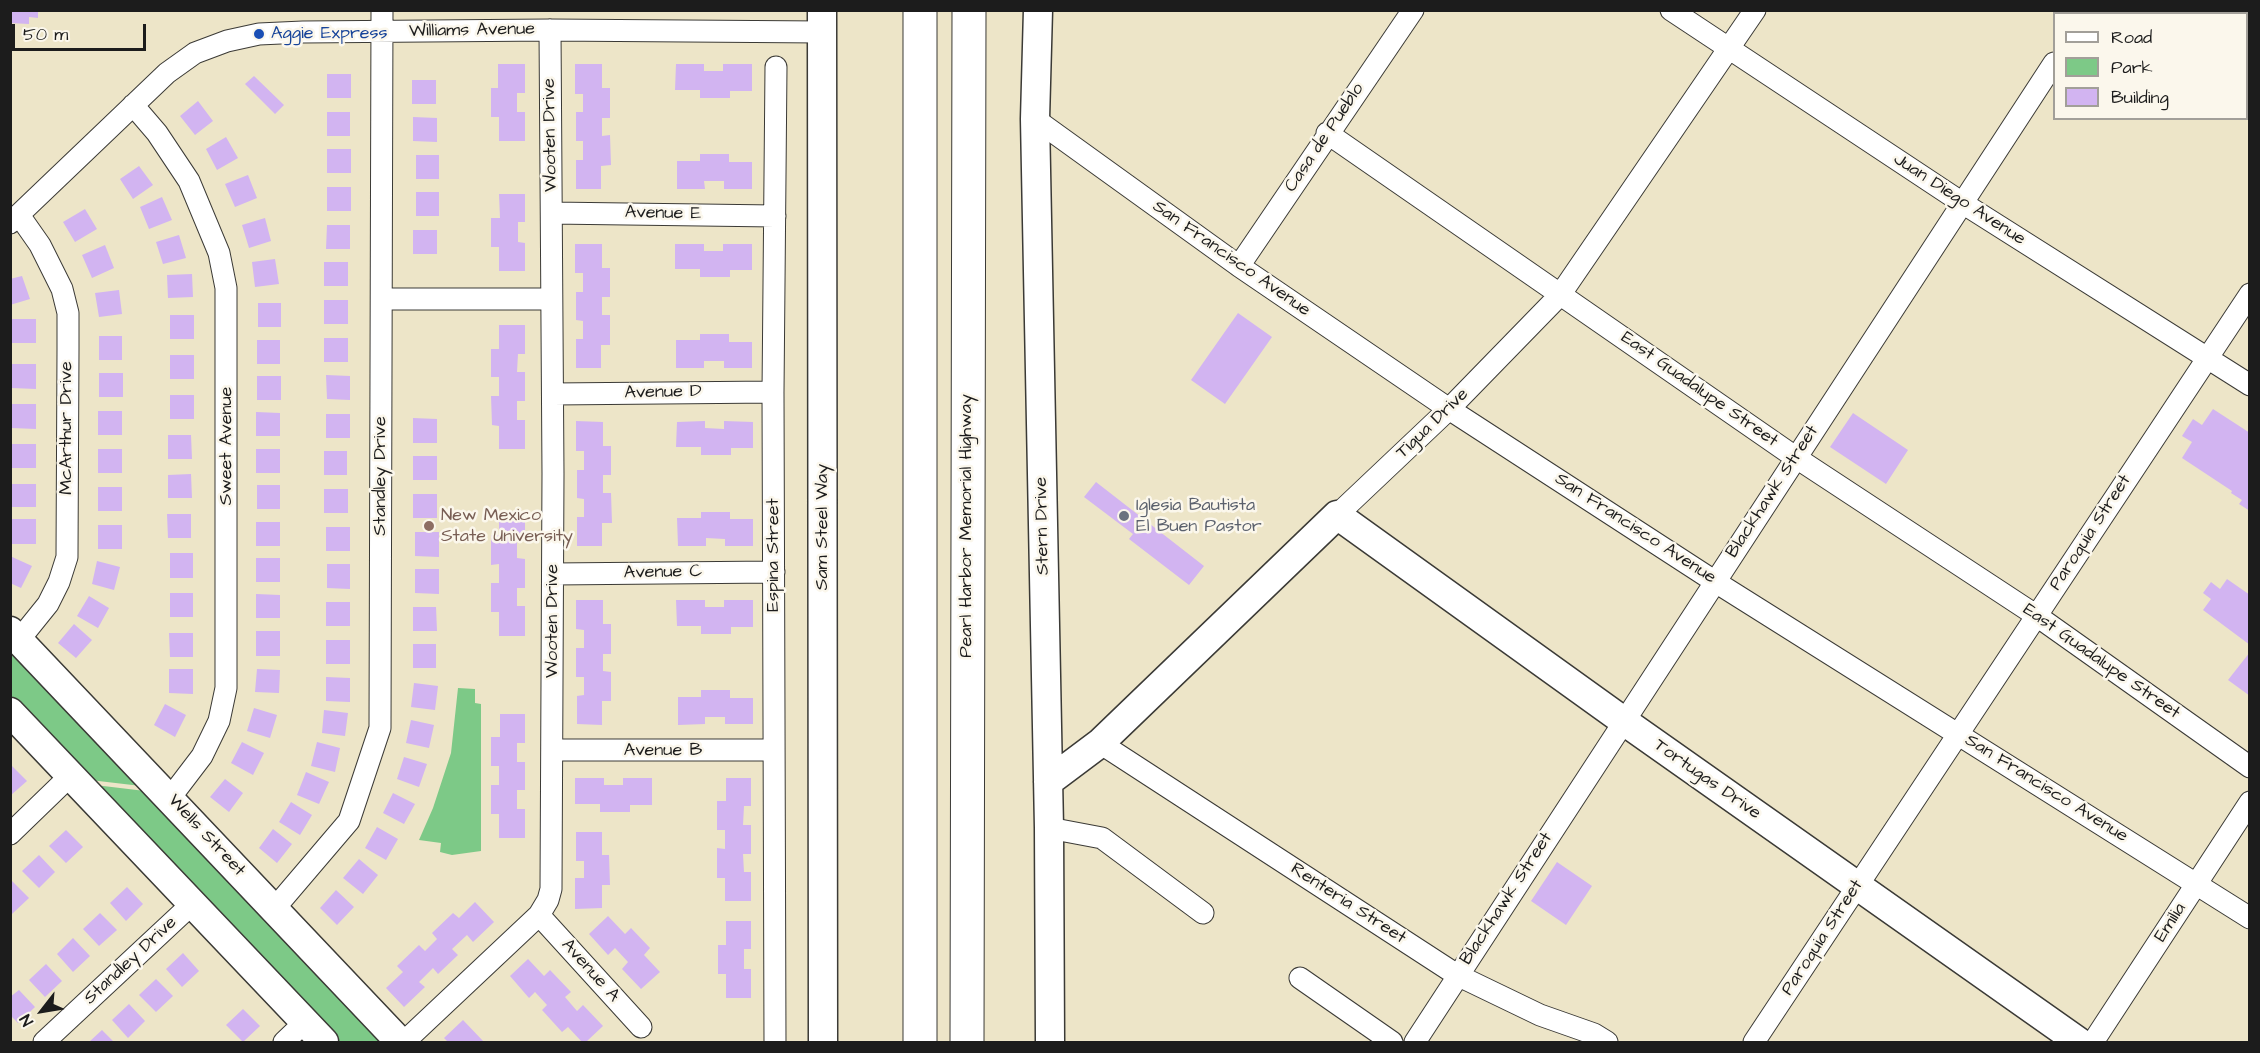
<!DOCTYPE html>
<style>
body{margin:0}
#map{position:relative;width:2260px;height:1053px;overflow:hidden;background:#ede5c8;font-family:"Architects Daughter",sans-serif}
canvas{display:block}
.frame{position:absolute;inset:0;border:12px solid #1c1c1c;pointer-events:none}
.legend{position:absolute;left:2053px;top:12px;width:195px;height:108px;box-sizing:border-box;background:#fbf7ec;border:2px solid #a29f99;margin:0;padding:8px 10px;list-style:none;font-size:18px;color:#1c1c1c}
.legend li{display:flex;align-items:center;gap:12px;height:30px}
.legend b{width:30px;border:2px solid #a29f99}
.north{position:absolute;left:12px;top:981px;width:60px;height:60px;-webkit-text-stroke:4px #fbf7ec;paint-order:stroke;rotate:239deg;font-size:16px;font-weight:700;line-height:24px;text-align:center;color:#1c1c1c}
.north::after{content:'';display:block;margin:auto;width:21px;height:27px;background:#1c1c1c;clip-path:polygon(50% 0,100% 100%,50% 72%,0 100%)}
.scale{position:absolute;left:12px;top:24px;width:134px;height:27px;box-sizing:border-box;border:3px solid #1c1c1c;border-top:0;padding-left:8px;font-size:18px;line-height:21px;white-space:nowrap;color:#1c1c1c;-webkit-text-stroke:4px #fbf7ec;paint-order:stroke}
</style>
<div id="map">
<canvas width="2260" height="1053"></canvas>
<div class="frame"></div>
<ul class="legend">
<li><b style="height:8px;background:#fff"></b>Road</li>
<li><b style="height:16px;background:#7dc987"></b>Park</li>
<li><b style="height:16px;background:#d2b4f1"></b>Building</li>
</ul>
<div class="north">N</div>
<div class="scale">50 m</div>
</div>
<script>
const g = document.querySelector('canvas').getContext('2d');
g.lineJoin = 'round';
function fillPath(path, color) {
  g.fillStyle = color;
  g.fill(path, 'evenodd');
}
function toPath(rows) {
  const path = new Path2D();
  for (const r of rows) {
    path.moveTo(r[0], r[1]);
    for (let i = 2; i < r.length; i += 2) path.lineTo(r[i], r[i + 1]);
  }
  return path;
}
function trace(path, color, width, dash) {
  g.strokeStyle = color;
  g.lineWidth = width;
  g.lineCap = dash ? 'butt' : 'round';
  g.setLineDash(dash || []);
  g.stroke(path);
}
function label(font, color, halo, rows, align = 'center') {
  g.font = font + ' "Architects Daughter",sans-serif';
  g.lineWidth = 5;
  g.setLineDash([]);
  g.textBaseline = 'middle';
  g.strokeStyle = halo;
  g.fillStyle = color;
  for (const [text, x, y, turn = 0] of rows) {
    g.save();
    g.translate(x, y);
    g.rotate((+turn || 0) * Math.PI / 180);
    g.textAlign = isNaN(turn) ? turn : align;
    if (halo) g.strokeText(text, 0, 0);
    g.fillText(text, 0, 0);
    g.restore();
  }
}
fillPath(toPath([
 [10,648,141,786,90,780,11,696],
 [458,688,475,689,475,703,481,704,481,851,452,855,440,852,441,843,419,840,433,808,451,753],
 [95,785,145,791,383,1042,338,1042]
]), '#7dc987');
fillPath(toPath([
 [10,10,38,10,38,18,29,17,29,24,10,23],
 [498,64,525,64,525,93,517,93,517,112,525,112,525,141,499,141,499,117,491,117,491,88,498,88],
 [575,64,602,64,602,88,610,88,610,118,602,118,602,136,610,135,611,165,601,166,601,189,576,189,576,160,583,160,583,141,576,141,576,112,583,112,583,94,575,94],
 [676,64,704,64,704,71,723,71,723,64,752,64,752,91,730,91,730,98,700,98,700,90,675,90],
 [327,74,351,74,351,98,327,98],
 [254,76,284,105,275,114,245,84],
 [412,80,436,80,436,104,412,104],
 [198,101,213,121,195,135,180,116],
 [327,112,350,112,350,136,327,136],
 [413,117,437,118,437,142,413,141],
 [226,137,238,158,217,170,206,149],
 [327,149,351,149,351,173,327,173],
 [700,154,729,154,729,162,752,162,752,189,724,189,724,181,704,181,705,189,677,189,677,161,700,161],
 [416,155,439,155,439,179,416,179],
 [139,166,153,185,133,199,120,179],
 [248,175,257,198,235,207,225,184],
 [327,187,351,187,351,211,327,211],
 [416,192,439,192,439,216,416,216],
 [499,194,525,194,525,222,518,222,518,242,525,243,525,271,499,271,499,247,491,247,491,218,500,218],
 [162,197,172,220,149,229,140,207],
 [85,209,97,229,75,242,63,222],
 [265,218,271,241,249,248,242,225],
 [327,225,350,225,350,249,326,249],
 [413,230,437,230,437,254,413,254],
 [179,235,186,258,163,264,156,242],
 [575,244,602,244,602,268,610,268,610,297,602,297,602,315,610,315,610,345,601,345,601,368,576,368,576,339,583,339,583,321,576,320,576,292,583,292,583,273,575,273],
 [675,244,704,244,704,251,723,251,723,244,752,244,752,270,730,270,730,277,700,277,700,269,675,269],
 [105,245,114,268,92,278,82,255],
 [275,259,279,284,255,287,252,262],
 [324,262,348,262,348,286,324,286],
 [192,274,193,297,168,298,167,275],
 [22,276,30,299,10,305,10,279],
 [119,290,122,314,99,317,95,293],
 [324,300,348,300,348,324,324,324],
 [258,303,281,303,281,327,258,327],
 [1238,313,1272,337,1225,404,1191,380],
 [170,315,194,315,194,339,170,339],
 [12,319,36,319,36,343,12,343],
 [499,325,525,325,525,354,518,354,517,372,525,372,525,401,517,401,517,420,525,420,525,449,499,449,499,426,492,425,491,396,499,396,499,377,491,377,491,349,499,349],
 [700,334,729,334,729,342,752,342,752,368,724,368,724,361,704,361,704,368,676,368,676,340,700,340],
 [99,336,122,336,122,360,99,360],
 [324,338,348,338,348,362,324,362],
 [257,340,280,340,280,364,257,364],
 [170,355,194,355,194,379,170,379],
 [12,364,36,364,36,389,12,388],
 [99,373,123,373,123,397,99,397],
 [326,375,350,376,350,400,327,399],
 [257,376,281,376,281,400,257,400],
 [170,395,194,395,194,419,170,419],
 [12,404,36,404,36,429,12,428],
 [2213,409,2250,433,2250,511,2239,504,2242,500,2231,493,2232,491,2182,458,2192,442,2182,436,2193,419,2202,425],
 [98,411,122,411,122,435,98,435],
 [256,412,280,413,280,436,256,436],
 [1853,413,1908,450,1886,484,1830,447],
 [326,414,350,414,350,438,326,438],
 [413,418,437,419,437,443,413,443],
 [576,421,603,422,603,446,611,446,611,475,603,475,603,493,611,493,612,523,602,523,602,546,577,546,577,517,584,517,584,499,577,498,577,470,584,470,584,451,576,451],
 [705,421,705,428,724,429,724,421,753,422,753,448,731,448,731,455,701,455,701,447,676,447,677,422],
 [168,435,191,435,192,459,168,459],
 [12,444,36,444,36,468,12,468],
 [98,449,122,449,122,473,98,473],
 [256,449,280,449,280,473,256,473],
 [324,451,347,451,347,475,324,475],
 [413,456,437,456,437,480,413,480],
 [191,474,192,498,168,498,168,475],
 [1096,482,1204,566,1189,585,1129,539,1133,534,1084,497],
 [12,484,36,484,36,507,12,507],
 [257,485,280,485,280,509,257,509],
 [98,487,122,487,122,511,98,511],
 [324,489,348,489,348,513,324,513],
 [413,494,437,494,437,518,413,518],
 [499,511,525,512,525,540,517,540,517,558,525,559,525,588,517,588,517,606,525,606,525,636,499,636,499,612,491,612,491,583,499,583,499,564,491,565,491,535,499,535],
 [701,512,730,512,730,519,753,519,753,546,725,546,725,539,706,538,706,546,678,546,677,518,701,518],
 [167,514,191,514,191,538,168,538],
 [12,519,36,519,36,544,12,544],
 [256,522,280,522,280,546,256,546],
 [98,525,122,525,122,549,98,549],
 [326,527,350,527,350,551,326,551],
 [415,532,439,532,439,557,415,556],
 [170,553,193,553,193,578,170,578],
 [10,556,32,566,21,588,10,583],
 [256,558,280,558,280,582,256,582],
 [97,561,120,567,114,590,92,584],
 [327,564,350,564,350,589,327,588],
 [415,569,439,569,439,594,415,593],
 [2227,579,2250,595,2250,645,2203,610,2211,599,2203,593,2211,582,2220,589],
 [170,593,193,593,193,617,170,617],
 [256,594,280,595,280,618,256,618],
 [89,596,109,608,98,628,77,616],
 [576,600,603,600,603,624,611,624,611,654,603,654,603,671,611,672,611,701,602,701,602,725,577,724,577,696,584,695,584,677,576,677,576,648,584,648,584,630,576,629],
 [676,600,705,600,705,607,724,607,724,600,753,600,753,627,731,627,731,634,701,634,701,626,677,626],
 [326,602,350,602,350,626,326,626],
 [413,607,436,607,437,631,413,631],
 [74,624,92,640,76,658,58,643],
 [256,631,280,631,280,656,256,656],
 [169,633,193,633,193,657,170,657],
 [326,640,350,640,350,664,326,664],
 [413,644,436,644,436,668,413,668],
 [2250,652,2250,696,2228,680],
 [169,669,193,669,193,694,169,693],
 [257,669,280,670,279,693,255,692],
 [326,677,350,678,350,702,326,701],
 [414,683,438,686,435,710,411,707],
 [701,690,730,690,730,698,753,698,753,724,725,724,725,717,705,717,705,724,678,725,678,697,701,697],
 [165,704,186,715,175,737,154,725],
 [254,708,277,715,270,738,247,731],
 [324,710,348,713,345,736,322,733],
 [500,714,525,714,525,743,517,743,517,762,525,762,525,790,517,790,517,809,525,809,525,838,499,838,499,814,491,814,491,785,499,785,499,766,491,766,491,737,500,737],
 [411,720,434,725,429,748,406,743],
 [242,742,264,753,253,775,231,763],
 [317,742,340,748,335,772,311,766],
 [404,757,427,764,419,787,397,779],
 [10,764,27,781,10,796],
 [306,772,329,782,319,804,297,795],
 [575,778,604,778,604,785,623,785,623,778,652,778,652,805,630,805,630,812,600,812,600,804,575,804],
 [726,778,751,778,751,806,744,806,743,825,751,825,751,854,743,854,744,872,751,872,751,901,725,901,725,878,717,878,717,848,725,849,725,830,717,830,717,801,726,801],
 [225,779,243,793,229,812,210,797],
 [393,793,415,804,404,824,383,813],
 [291,802,312,815,300,835,279,822],
 [377,827,398,839,386,860,365,848],
 [273,829,292,844,277,863,259,848],
 [66,830,83,847,66,863,49,846],
 [576,832,602,832,602,855,609,855,610,885,602,885,602,908,575,909,575,878,584,878,584,861,576,861],
 [39,855,55,872,39,888,22,871],
 [359,859,378,875,363,894,343,878],
 [1557,862,1592,886,1566,925,1531,901],
 [12,881,29,898,12,914,10,883],
 [127,887,143,904,126,921,110,903],
 [336,890,354,907,337,925,320,908],
 [475,902,494,922,473,942,467,935,452,949,458,955,438,974,433,968,419,982,425,987,404,1007,386,988,403,972,397,966,419,945,425,951,437,939,432,933,453,913,459,918],
 [100,913,117,930,99,946,83,929],
 [608,916,625,934,631,928,650,948,644,955,660,972,641,989,622,969,628,962,615,948,608,955,589,934],
 [726,921,751,921,751,949,744,949,744,969,751,969,751,998,726,998,726,974,718,974,718,945,726,945],
 [73,938,90,956,73,972,57,954],
 [183,953,199,971,182,987,166,969],
 [528,959,544,976,550,970,571,992,565,997,577,1011,583,1005,603,1026,586,1042,582,1042,568,1027,562,1032,542,1010,547,1005,535,992,529,998,510,976],
 [46,964,62,981,45,997,29,980],
 [156,979,173,996,156,1012,139,995],
 [19,990,35,1007,18,1023,10,1015,10,997],
 [129,1004,145,1021,128,1038,112,1020],
 [243,1009,260,1026,243,1042,226,1025],
 [463,1020,484,1042,448,1042,444,1038],
 [102,1030,114,1042,89,1042]
]), '#d2b4f1');
const street = toPath([
 [1671,10,1964,204,2250,385],
 [2236,10,2240,14],
 [2086,14,2088,10],
 [133,105,157,133,189,181,219,253,226,288,226,688,219,721,202,756,170,798],
 [1035,119,1239,266,1449,409,1714,581,2250,918],
 [1327,133,1795,457,2037,616,2250,767],
 [552,213,775,216],
 [19,215,40,245,62,289,68,313,68,349,67,557,59,582,48,604,19,640],
 [10,223,167,73,195,53,227,41,259,34,303,32,550,30,822,32],
 [1239,266,1413,10],
 [382,299,551,299],
 [553,394,773,392],
 [1337,515,1449,409,1560,295,1755,10],
 [553,574,774,572],
 [1100,743,1457,975,1540,1015,1594,1034,1607,1042],
 [552,750,773,750],
 [1049,828,1102,838,1203,913],
 [10,834,71,775],
 [274,909,349,821,380,728,382,10],
 [539,915,641,1027],
 [1300,978,1392,1042],
 [44,1042,192,904],
 [284,1042,305,1022],
 [404,1042,539,915,548,900,551,889,553,473,550,30],
 [775,1042,773,392,776,67],
 [1415,1042,2054,63],
 [1754,1042,2250,294],
 [2093,1042,2250,802]
]);
const secondary = toPath([
 [822,10,823,1042],
 [1038,10,1035,119,1049,828,1050,1042],
 [10,631,400,1042],
 [10,712,324,1042],
 [1048,782,1100,743,1337,515,1625,722,2079,1042]
]);
const highway = toPath([
 [920,10,920,1042],
 [967,1042,969,10]
]);
trace(street, '#3b3a36', 23);
trace(secondary, '#3b3a36', 31);
trace(highway, '#3b3a36', 35);
trace(street, '#fff', 21);
trace(secondary, '#fff', 28);
trace(highway, '#fff', 33);
for (const [x, y, r, color] of [
 [259,34,6,"#1a4fb4"],
 [1124,516,6,"#6b7280"],
 [429,526,6,"#8d6e63"]
]) {
  const dot = new Path2D();
  dot.arc(x, y, r, 0, 2 * Math.PI);
  g.fillStyle = color;
  g.fill(dot);
  trace(dot, '#fbf7ec', 2);
}
label('18px', '#1c1c1c', '#fbf7ec', [
 ["Williams Avenue",472,31,-1],
 ["Wooten Drive",551,135,-91],
 ["Casa de Pueblo",1325,138,-56],
 ["Juan Diego Avenue",1959,200,33],
 ["Avenue E",663,214,1],
 ["San Francisco Avenue",1231,259,35],
 ["East Guadalupe Street",1699,390,35],
 ["Avenue D",663,393,-1],
 ["Tigua Drive",1433,424,-44],
 ["McArthur Drive",67,428,-90],
 ["Sweet Avenue",227,446,-90],
 ["Standley Drive",381,476,-90],
 ["Blackhawk Street",1773,492,-57],
 ["Pearl Harbor Memorial Highway",967,526,-90],
 ["Stern Drive",1043,526,-91],
 ["Sam Steel Way",823,527,-90],
 ["San Francisco Avenue",1635,529,33],
 ["Paroquia Street",2091,533,-57],
 ["Espina Street",774,555,-90],
 ["Avenue C",663,573,-1],
 ["Wooten Drive",553,621,-90],
 ["East Guadalupe Street",2101,662,35],
 ["Avenue B",663,751],
 ["Tortugas Drive",1707,780,35],
 ["San Francisco Avenue",2046,789,32],
 ["Wells Street",206,836,47],
 ["Blackhawk Street",1507,899,-57],
 ["Renteria Street",1348,904,33],
 ["Emilia",2171,923,-57],
 ["Paroquia Street",1823,938,-57],
 ["Standley Drive",131,961,-43],
 ["Avenue A",590,971,48]
]);
label('18px', '#164399', '#fbf7ec', [
 ["Aggie Express",271,34]
], 'left');
label('18px', '#5b616d', '#fbf7ec', [
 ["Iglesia Bautista",1136,506],
 ["El Buen Pastor",1136,527]
], 'left');
label('18px', '#785e54', '#fbf7ec', [
 ["New Mexico",441,516],
 ["State University",441,537]
], 'left');
</script>
